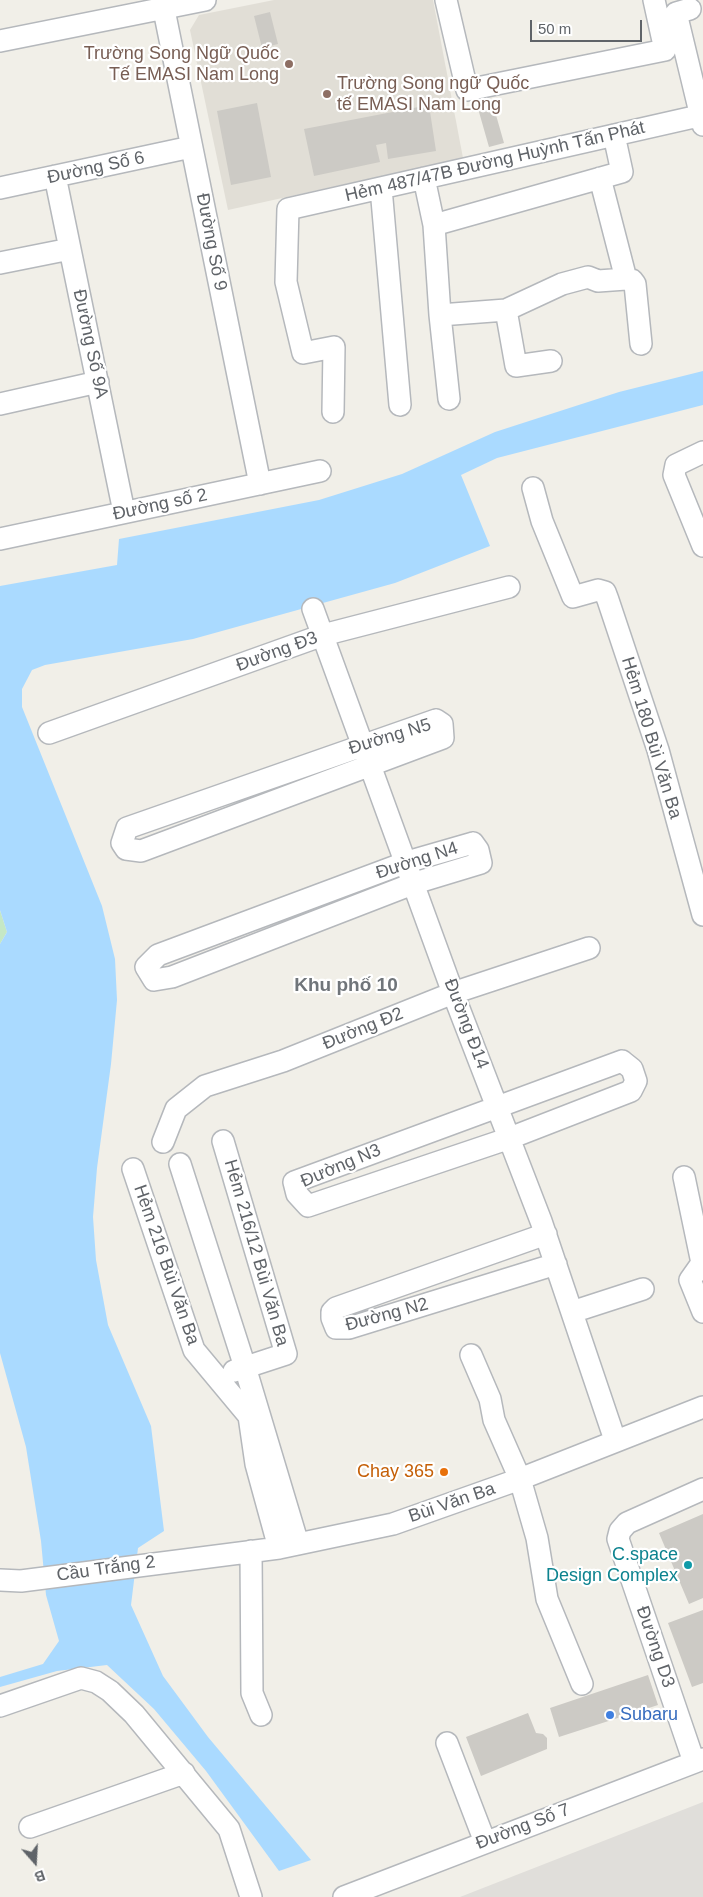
<!DOCTYPE html>
<meta charset="utf-8">
<style>
body{margin:0}
#map{position:relative;width:703px;height:1897px;overflow:hidden;background:#f1efe8;font-family:Arial,sans-serif}
canvas{display:block}
.north{position:absolute;left:10px;top:1837px;width:50px;height:50px;-webkit-text-stroke:4px #fff;paint-order:stroke;rotate:161deg;font-size:14px;font-weight:700;line-height:20px;text-align:center;color:#5f6368}
.north::after{content:'';display:block;margin:auto;width:18px;height:22px;background:#5f6368;clip-path:polygon(50% 0,100% 100%,50% 72%,0 100%)}
.scale{position:absolute;left:530px;top:20px;width:112px;height:22px;box-sizing:border-box;border:2px solid #5f6368;border-top:0;padding-left:6px;font-size:15px;line-height:18px;white-space:nowrap;color:#5f6368;-webkit-text-stroke:4px #fff;paint-order:stroke}
</style>
<div id="map">
<canvas width="703" height="1897"></canvas>
<div class="north">B</div>
<div class="scale">50 m</div>
</div>
<script>
const g = document.querySelector('canvas').getContext('2d');
g.lineJoin = 'round';
function fillPath(path, color) {
  g.fillStyle = color;
  g.fill(path, 'evenodd');
}
function toPath(rows) {
  const path = new Path2D();
  for (const r of rows) {
    path.moveTo(r[0], r[1]);
    for (let i = 2; i < r.length; i += 2) path.lineTo(r[i], r[i + 1]);
  }
  return path;
}
function trace(path, color, width, dash) {
  g.strokeStyle = color;
  g.lineWidth = width;
  g.lineCap = dash ? 'butt' : 'round';
  g.setLineDash(dash || []);
  g.stroke(path);
}
function label(font, color, halo, rows, align = 'center') {
  g.font = font + ' Arial,sans-serif';
  g.lineWidth = 4.5;
  g.setLineDash([]);
  g.textBaseline = 'middle';
  g.strokeStyle = halo;
  g.fillStyle = color;
  for (const [text, x, y, turn = 0] of rows) {
    g.save();
    g.translate(x, y);
    g.rotate((+turn || 0) * Math.PI / 180);
    g.textAlign = isNaN(turn) ? turn : align;
    if (halo) g.strokeText(text, 0, 0);
    g.fillText(text, 0, 0);
    g.restore();
  }
}
fillPath(toPath([
 [703,1802,703,1897,460,1897]
]), '#e0deda');
fillPath(toPath([
 [274,0,433,0,463,158,228,210,190,30,199,15]
]), '#e1ded6');
fillPath(toPath([
 [0,910,7,932,0,944]
]), '#c5e8c5');
fillPath(toPath([
 [703,371,703,405,497,458,461,475,490,546,395,583,193,639,45,665,32,670,22,689,22,707,102,906,115,959,117,1000,111,1064,97,1168,93,1217,96,1260,108,1325,151,1426,164,1531,138,1548,131,1605,163,1676,208,1737,311,1860,279,1871,206,1771,154,1709,107,1665,57,1671,0,1687,0,1677,43,1664,59,1641,46,1595,41,1541,26,1447,0,1353,0,944,7,932,0,910,0,586,117,565,119,539,319,500,402,474,495,432,619,392]
]), '#aadaff');
fillPath(toPath([
 [270,12,278,44,262,48,254,16],
 [492,101,504,143,489,147,477,105],
 [257,103,271,177,231,185,217,111],
 [429,105,436,151,388,159,386,143,376,145,380,162,314,176,304,129],
 [703,1514,703,1598,689,1604,659,1533],
 [703,1610,703,1683,692,1687,668,1623],
 [648,1675,658,1705,559,1737,550,1708],
 [528,1713,536,1733,543,1734,547,1738,547,1749,481,1776,466,1737]
]), '#cccac5');
const minor = toPath([
 [162,0,260,484],
 [446,0,467,90,665,50,654,0],
 [690,9,676,13,703,125],
 [0,41,205,0],
 [55,176,124,512],
 [424,178,434,225,440,315,449,399],
 [600,178,626,279],
 [0,188,191,147],
 [381,188,400,405],
 [434,225,622,172,614,135],
 [0,263,70,249],
 [506,310,516,366,551,361],
 [440,315,506,310,562,284,588,277,598,281,626,279,632,280,635,284,641,344],
 [0,404,98,382],
 [333,412,334,347,303,353,286,282,288,209,703,115],
 [703,452,676,465,674,475,703,546],
 [533,488,542,521,573,597,598,590,605,592,608,600,658,750,703,915],
 [0,539,320,471],
 [313,609,453,993,541,1221,615,1440],
 [436,720,442,724,443,738,141,851,126,849,122,843,127,828,436,720],
 [49,733,323,635,509,587],
 [473,843,478,850,481,863,415,883,172,977,154,980,146,967,158,955,407,862,473,843],
 [622,1061,632,1069,636,1081,631,1091,510,1138,308,1206,297,1194,294,1182,622,1061],
 [223,1141,286,1354,234,1371],
 [163,1142,176,1109,205,1086,283,1061,453,993,589,948],
 [180,1164,245,1367,298,1544],
 [133,1169,194,1350,249,1416,256,1464,279,1548],
 [684,1177,702,1263,690,1280,703,1312],
 [546,1234,336,1308,332,1312,332,1318,336,1328,349,1328,556,1264],
 [572,1312,643,1289],
 [471,1355,490,1399,494,1420,520,1479,537,1538,547,1599,582,1684],
 [251,1551,252,1693,261,1715],
 [0,1580,21,1581,279,1548,393,1524,520,1479,703,1407],
 [0,1706,81,1678,96,1682,110,1691,134,1714,229,1829,251,1897],
 [447,1743,485,1842],
 [694,1762,618,1539,620,1531,627,1523,703,1489],
 [30,1827,184,1773],
 [344,1897,703,1759]
]);
trace(minor, '#b5b8bc', 24);
trace(minor, '#fff', 21);
for (const [x, y, r, color] of [
 [289,64,5,"#8d6e63"],
 [327,94,5,"#8d6e63"],
 [444,1472,5,"#e8710a"],
 [688,1565,5,"#0f9aa8"],
 [610,1715,5,"#3f7fe0"]
]) {
  const dot = new Path2D();
  dot.arc(x, y, r, 0, 2 * Math.PI);
  g.fillStyle = color;
  g.fill(dot);
  trace(dot, '#fff', 2);
}
label('18px', '#785e54', '#fff', [
 ["Trường Song Ngữ Quốc",279,54],
 ["Tế EMASI Nam Long",279,75],
 ["Trường Song ngữ Quốc",337,84,"left"],
 ["tế EMASI Nam Long",337,105,"left"]
], 'right');
label('18px', '#5f6368', '#fff', [
 ["Hẻm 487/47B Đường Huỳnh Tấn Phát",495,162,-13],
 ["Đường Số 6",96,168,-12],
 ["Đường Số 9",211,242,79],
 ["Đường Số 9A",90,344,78],
 ["Đường số 2",160,505,-12],
 ["Đường Đ3",277,652,-20],
 ["Đường N5",390,737,-17],
 ["Hẻm 180 Bùi Văn Ba",651,738,73],
 ["Đường N4",417,861,-18],
 ["Đường Đ14",466,1024,69],
 ["Đường Đ2",363,1029,-22],
 ["Đường N3",341,1166,-23],
 ["Hẻm 216/12 Bùi Văn Ba",256,1253,74],
 ["Hẻm 216 Bùi Văn Ba",166,1265,71],
 ["Đường N2",387,1315,-15],
 ["Bùi Văn Ba",452,1503,-19],
 ["Cầu Trắng 2",106,1569,-8],
 ["Đường D3",655,1647,71],
 ["Đường Số 7",523,1827,-21]
]);
label('18px', '#c56008', '#fff', [
 ["Chay 365",434,1472]
], 'right');
label('18px', '#0d838f', '#fff', [
 ["C.space",678,1555],
 ["Design Complex",678,1576]
], 'right');
label('18px', '#366cbe', '#fff', [
 ["Subaru",620,1715]
], 'left');
label('bold 19px', '#70757a', '#fff', [
 ["Khu phố 10",346,986]
]);
</script>
